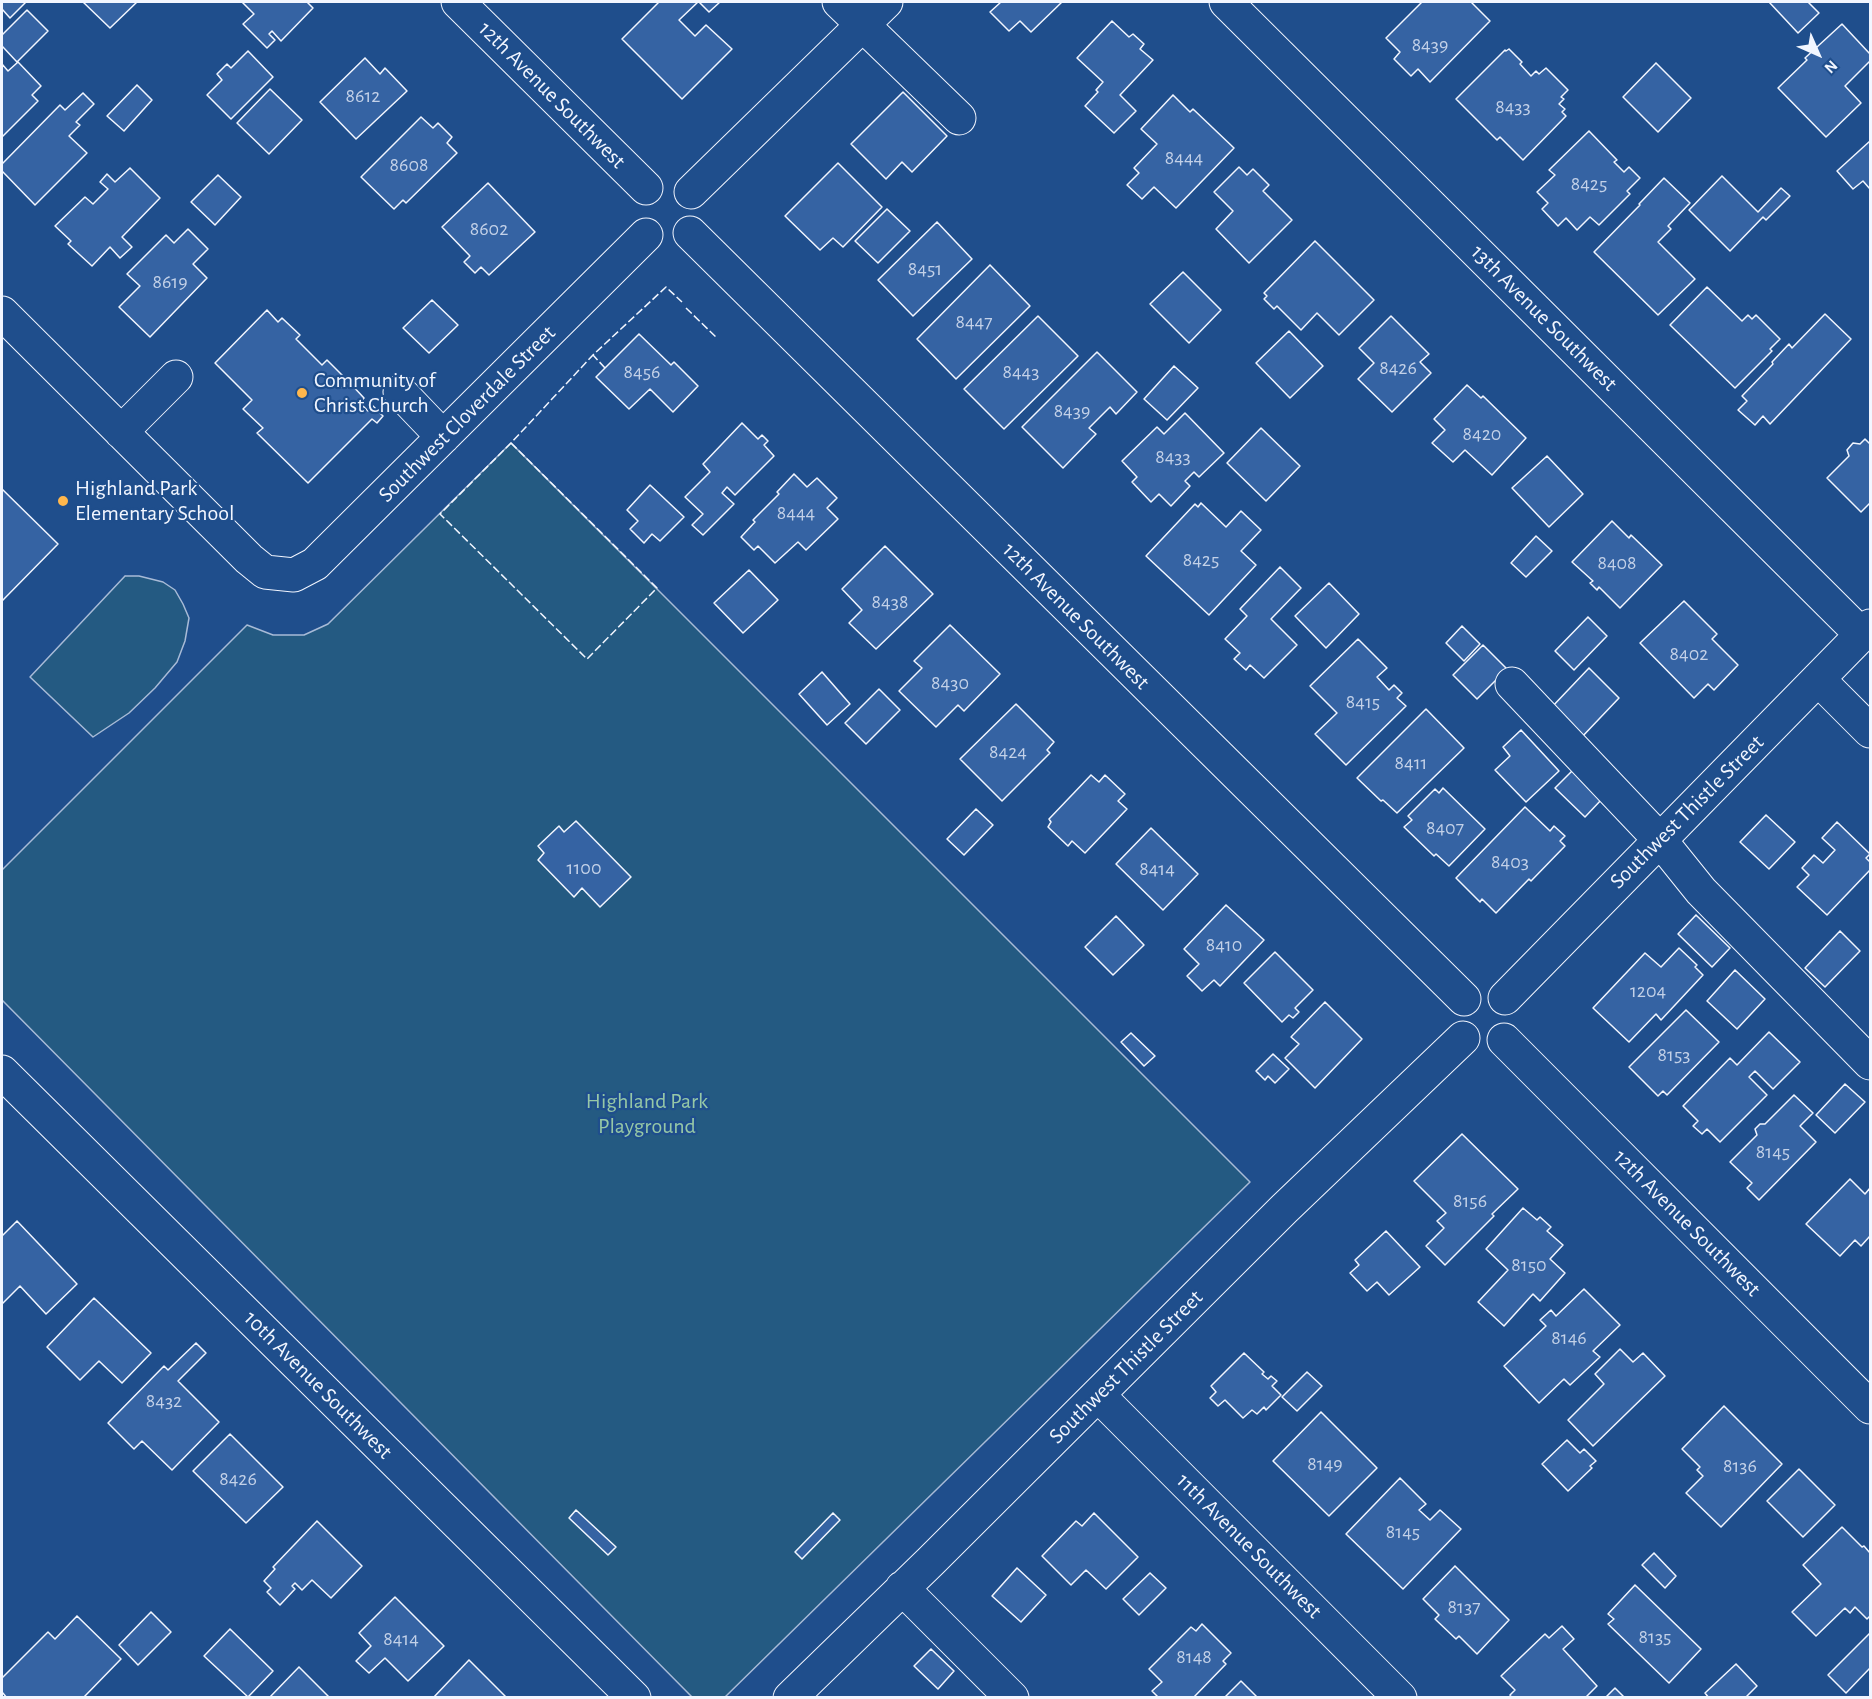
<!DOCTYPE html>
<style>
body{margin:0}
#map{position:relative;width:1872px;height:1699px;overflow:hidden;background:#1f4e8c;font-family:"Alegreya Sans",sans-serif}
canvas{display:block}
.frame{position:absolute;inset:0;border:3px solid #f2f6ff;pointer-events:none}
.north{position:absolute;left:1788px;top:24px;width:60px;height:60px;-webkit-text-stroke:4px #1f4e8c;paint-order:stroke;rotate:135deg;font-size:16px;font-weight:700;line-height:24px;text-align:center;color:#f2f6ff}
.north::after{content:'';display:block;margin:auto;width:21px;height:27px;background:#f2f6ff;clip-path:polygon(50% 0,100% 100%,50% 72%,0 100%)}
</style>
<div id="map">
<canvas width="1872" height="1699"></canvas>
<div class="frame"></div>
<div class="north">N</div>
</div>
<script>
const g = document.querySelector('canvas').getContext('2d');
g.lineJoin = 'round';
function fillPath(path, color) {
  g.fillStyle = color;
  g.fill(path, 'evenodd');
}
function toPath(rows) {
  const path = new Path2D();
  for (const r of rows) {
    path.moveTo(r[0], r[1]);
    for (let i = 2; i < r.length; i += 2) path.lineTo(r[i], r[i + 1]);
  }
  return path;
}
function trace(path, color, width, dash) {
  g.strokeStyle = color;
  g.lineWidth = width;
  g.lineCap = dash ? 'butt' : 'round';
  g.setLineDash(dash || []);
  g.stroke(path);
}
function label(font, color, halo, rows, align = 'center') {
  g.font = font + ' "Alegreya Sans",sans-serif';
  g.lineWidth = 4.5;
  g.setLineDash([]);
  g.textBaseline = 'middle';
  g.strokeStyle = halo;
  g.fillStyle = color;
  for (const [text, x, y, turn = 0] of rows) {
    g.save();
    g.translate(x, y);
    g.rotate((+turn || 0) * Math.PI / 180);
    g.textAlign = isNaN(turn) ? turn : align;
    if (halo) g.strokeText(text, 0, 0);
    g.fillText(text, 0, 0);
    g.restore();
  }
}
const green = toPath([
 [511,443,1250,1182,725,1697,692,1697,2,1000,2,870,247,625,273,635,304,635,328,624,511,443],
 [125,576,139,576,163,582,175,590,183,604,189,618,185,641,177,662,155,688,129,713,93,737,30,677,125,576]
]);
fillPath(green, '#245a82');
trace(green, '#a8bbd7', 1.5);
const building = toPath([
 [2,2,26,2,10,18,2,9,2,2],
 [83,2,137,2,110,28,83,2],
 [242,2,307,2,313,8,281,41,272,31,269,34,275,40,267,48,243,24,254,14,242,2],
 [659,2,698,2,679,20,695,36,706,25,732,49,682,99,622,39,659,2],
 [699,2,720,2,709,12,699,2],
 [1001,2,1062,2,1031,32,1020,21,1009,31,990,12,1001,2],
 [1422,2,1471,2,1490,21,1430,82,1418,69,1411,76,1394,59,1400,52,1386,38,1422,2],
 [1769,2,1808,2,1819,13,1798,33,1769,2],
 [27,10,48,31,17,62,2,46,2,35,27,10],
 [1112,21,1129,37,1133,34,1144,44,1140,49,1153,60,1120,95,1136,111,1114,133,1085,106,1098,92,1096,90,1103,82,1077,58,1112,21],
 [1842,24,1870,54,1870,61,1845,86,1861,103,1826,137,1778,88,1807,60,1805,58,1842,24],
 [1509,49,1522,62,1520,64,1531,76,1536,71,1539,74,1546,68,1568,90,1561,97,1564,99,1559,104,1565,109,1562,112,1566,116,1523,160,1500,137,1497,140,1456,99,1505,50,1506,51,1509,49],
 [248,51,273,77,231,119,207,95,222,80,217,74,227,64,231,68,248,51],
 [365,58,380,74,385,68,407,91,356,139,320,102,365,58],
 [18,62,41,86,32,95,38,101,2,137,2,64,8,71,18,62],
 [1656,63,1691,98,1658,132,1623,97,1656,63],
 [137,85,152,100,124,131,107,116,137,85],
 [270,89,302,120,269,154,237,123,270,89],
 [903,92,947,136,912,172,902,162,886,179,851,144,903,92],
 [83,93,94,104,76,122,80,125,69,136,87,153,35,205,2,171,2,164,60,105,65,110,83,93],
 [1173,95,1190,112,1193,109,1234,148,1176,208,1154,187,1142,199,1127,185,1139,173,1134,168,1157,144,1141,129,1173,95],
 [421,117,433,128,438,123,452,137,447,143,457,153,406,203,403,200,394,209,361,177,421,117],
 [1589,131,1617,160,1614,162,1624,172,1629,167,1640,178,1627,191,1630,194,1599,225,1590,217,1577,230,1566,218,1558,226,1542,209,1548,203,1537,192,1555,175,1549,170,1589,131],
 [1870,141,1870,189,1863,181,1853,189,1837,171,1870,141],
 [838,163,882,207,843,247,833,238,820,250,785,216,838,163],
 [1239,167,1247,175,1253,169,1269,185,1263,191,1292,220,1249,263,1216,229,1233,211,1214,192,1239,167],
 [130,168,160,198,122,237,132,247,120,258,110,247,92,266,68,244,71,241,55,226,85,197,93,204,108,189,100,182,107,174,115,182,130,168],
 [218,175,241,197,215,225,191,202,218,175],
 [1722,176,1758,212,1781,188,1790,196,1766,220,1763,217,1730,251,1689,210,1722,176],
 [1664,178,1690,203,1668,226,1671,229,1658,242,1695,279,1658,315,1594,252,1640,205,1639,204,1664,178],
 [488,183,535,232,489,275,481,267,475,273,464,262,470,256,442,227,488,183],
 [887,209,910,231,878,263,855,241,887,209],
 [937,222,972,259,913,316,878,280,937,222],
 [188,229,208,249,193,264,207,278,150,337,119,307,140,286,127,274,166,235,174,243,188,229],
 [1315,241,1374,300,1339,335,1317,313,1301,330,1277,306,1274,309,1264,299,1267,296,1264,293,1315,241],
 [990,265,1030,306,956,379,917,339,990,265],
 [1183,272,1221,310,1189,343,1150,304,1183,272],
 [1707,287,1742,321,1748,315,1752,319,1756,315,1780,339,1770,349,1772,351,1735,388,1670,325,1707,287],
 [432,300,458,325,429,353,403,328,432,300],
 [267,310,278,322,282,318,300,335,296,339,322,365,327,360,343,376,337,382,343,388,349,382,364,398,360,403,368,411,373,406,383,416,377,423,372,419,308,483,257,433,263,428,243,409,252,400,215,363,267,310],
 [1825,314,1851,339,1770,424,1763,416,1755,425,1738,410,1747,401,1742,396,1773,364,1772,362,1789,344,1792,348,1825,314],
 [1038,316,1078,356,1004,429,964,389,1038,316],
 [1391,316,1429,354,1420,362,1431,373,1392,412,1358,379,1374,363,1359,348,1391,316],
 [1289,331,1323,366,1290,398,1256,363,1289,331],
 [639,334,671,365,674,362,698,386,673,412,650,389,629,409,596,377,639,334],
 [1097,352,1137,392,1116,414,1110,407,1089,428,1096,434,1063,468,1022,427,1097,352],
 [1174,366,1198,388,1167,420,1144,399,1174,366],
 [1467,385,1481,398,1483,396,1526,438,1492,475,1465,450,1453,462,1432,443,1445,430,1434,419,1467,385],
 [1185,413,1224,453,1199,477,1194,472,1185,481,1190,486,1171,506,1159,494,1151,502,1132,482,1137,477,1122,461,1157,427,1164,434,1185,413],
 [742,423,758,439,762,435,768,441,764,445,774,456,735,495,727,487,722,493,734,504,703,535,692,525,703,514,685,497,710,472,703,464,742,423],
 [1261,428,1300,466,1266,501,1227,463,1261,428],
 [1865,439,1870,444,1870,503,1861,512,1827,478,1849,456,1847,450,1853,443,1860,444,1865,439],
 [1547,456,1583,494,1549,527,1512,488,1547,456],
 [794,474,807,487,817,478,837,498,827,508,838,519,806,550,798,542,775,563,758,546,754,550,741,537,755,522,753,520,779,494,777,492,794,474],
 [650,485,684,517,660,541,652,534,644,543,630,529,638,521,627,510,650,485],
 [2,489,58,544,2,601,2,489],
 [1201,503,1226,527,1241,511,1261,530,1241,551,1256,565,1209,615,1146,556,1195,504,1198,507,1201,503],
 [1612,521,1629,538,1631,535,1662,565,1620,608,1599,587,1597,590,1590,583,1593,581,1572,562,1612,521],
 [1536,536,1552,551,1526,577,1511,563,1536,536],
 [885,546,933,594,876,649,849,623,862,610,842,589,885,546],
 [1280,567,1301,588,1271,619,1297,645,1264,678,1250,665,1246,670,1234,659,1240,653,1225,639,1247,616,1240,609,1280,567],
 [749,570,778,600,743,633,714,603,749,570],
 [1329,583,1359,614,1326,648,1295,616,1329,583],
 [1684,601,1717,634,1712,639,1738,665,1714,690,1708,684,1694,698,1640,643,1684,601],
 [1588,617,1607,636,1574,670,1555,651,1588,617],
 [950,625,1000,674,964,711,958,705,936,727,899,691,922,668,914,661,950,625],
 [1462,626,1480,644,1464,661,1446,643,1462,626],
 [1358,639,1387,668,1377,677,1389,690,1394,685,1402,693,1397,698,1406,706,1346,765,1315,734,1337,713,1310,686,1358,639],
 [1483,645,1507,669,1477,699,1453,675,1483,645],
 [1589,668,1619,698,1580,739,1550,709,1589,668],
 [822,672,850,704,827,725,799,694,822,672],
 [879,689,900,710,866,744,845,723,879,689],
 [1016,704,1054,742,1047,750,1050,753,1002,801,960,759,1016,704],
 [1426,709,1464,748,1397,813,1383,800,1381,801,1357,778,1426,709],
 [1521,730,1559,771,1526,802,1495,770,1510,756,1503,747,1521,730],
 [1573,770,1602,799,1585,817,1555,788,1573,770],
 [1091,775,1099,782,1105,775,1125,794,1118,801,1127,809,1085,853,1072,841,1068,846,1048,827,1051,822,1049,819,1091,775],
 [1443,788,1485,829,1449,866,1436,854,1434,856,1404,827,1412,820,1408,816,1435,789,1439,793,1443,788],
 [1525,807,1550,831,1554,826,1565,836,1560,841,1565,846,1531,881,1529,879,1496,913,1482,899,1480,902,1456,878,1525,807],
 [976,809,993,825,964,855,947,839,976,809],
 [1766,815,1795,842,1769,869,1740,842,1766,815],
 [576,821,631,877,600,907,582,888,574,897,538,860,544,853,538,846,559,826,564,832,576,821],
 [1837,822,1870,854,1866,858,1870,862,1870,870,1827,915,1797,887,1809,875,1802,868,1814,855,1823,863,1835,850,1822,838,1837,822],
 [1151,828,1198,874,1163,910,1116,864,1151,828],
 [1226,905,1264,940,1220,986,1214,980,1202,991,1187,976,1199,964,1184,949,1226,905],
 [1696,915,1730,948,1712,967,1678,934,1696,915],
 [1116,916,1144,945,1113,975,1085,947,1116,916],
 [1840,931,1860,951,1825,987,1805,968,1840,931],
 [1679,948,1697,965,1695,967,1703,975,1661,1020,1656,1014,1629,1042,1593,1008,1645,953,1661,967,1679,948],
 [1275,952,1313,990,1295,1008,1299,1012,1293,1018,1289,1015,1282,1022,1244,983,1275,952],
 [1735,970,1765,999,1737,1029,1707,1001,1735,970],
 [1325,1002,1362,1039,1315,1088,1285,1058,1299,1044,1291,1037,1325,1002],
 [1686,1010,1719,1042,1667,1095,1663,1091,1658,1096,1629,1067,1686,1010],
 [1769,1032,1800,1062,1773,1089,1755,1071,1749,1077,1767,1095,1720,1142,1707,1129,1702,1134,1693,1126,1698,1121,1683,1106,1730,1058,1737,1065,1769,1032],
 [1131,1033,1155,1056,1144,1066,1121,1042,1131,1033],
 [1273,1054,1289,1069,1275,1083,1268,1076,1265,1080,1256,1071,1273,1054],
 [1845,1084,1865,1102,1835,1133,1816,1115,1845,1084],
 [1794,1095,1813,1113,1800,1126,1816,1142,1759,1200,1747,1188,1752,1183,1730,1162,1757,1135,1755,1129,1760,1124,1765,1124,1794,1095],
 [1462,1134,1518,1189,1492,1214,1494,1216,1445,1265,1426,1246,1444,1228,1437,1221,1446,1213,1414,1181,1462,1134],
 [1850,1179,1865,1194,1870,1188,1870,1236,1861,1246,1855,1240,1840,1256,1806,1224,1850,1179],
 [1523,1208,1537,1220,1540,1217,1551,1227,1547,1231,1563,1245,1550,1259,1565,1273,1540,1301,1533,1294,1504,1326,1478,1302,1508,1270,1486,1249,1523,1208],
 [17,1221,77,1284,46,1314,20,1286,2,1304,2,1236,17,1221],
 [1386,1231,1420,1267,1389,1295,1377,1282,1367,1291,1350,1273,1359,1265,1355,1260,1386,1231],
 [1584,1289,1620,1325,1593,1351,1600,1357,1570,1385,1564,1379,1539,1403,1504,1366,1546,1326,1540,1320,1551,1310,1556,1316,1584,1289],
 [94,1298,151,1353,122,1383,99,1361,80,1380,47,1347,94,1298],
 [196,1343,206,1353,178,1381,219,1422,172,1470,142,1441,134,1449,108,1423,164,1366,168,1370,196,1343],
 [1620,1349,1633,1362,1643,1353,1665,1376,1593,1446,1568,1420,1604,1384,1595,1374,1620,1349],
 [1244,1353,1264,1372,1262,1374,1268,1379,1271,1376,1277,1381,1272,1386,1281,1395,1266,1410,1264,1407,1257,1414,1252,1410,1243,1418,1225,1400,1218,1406,1210,1398,1216,1392,1211,1386,1244,1353],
 [1307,1372,1322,1386,1297,1411,1282,1397,1307,1372],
 [1724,1406,1782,1464,1721,1527,1686,1493,1703,1476,1697,1470,1700,1467,1682,1449,1724,1406],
 [1321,1412,1377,1468,1329,1516,1273,1461,1321,1412],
 [230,1434,283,1487,246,1523,193,1471,230,1434],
 [1567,1440,1580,1453,1584,1449,1596,1461,1590,1466,1592,1468,1568,1491,1542,1464,1567,1440],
 [1799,1469,1835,1505,1803,1537,1767,1501,1799,1469],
 [1400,1478,1426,1504,1419,1510,1430,1520,1440,1510,1461,1529,1403,1589,1346,1534,1400,1478],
 [576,1510,616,1547,608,1555,569,1518,576,1510],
 [833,1513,840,1520,802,1559,795,1552,833,1513],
 [1094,1513,1138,1557,1106,1589,1086,1570,1071,1585,1042,1556,1076,1521,1082,1526,1094,1513],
 [317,1521,362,1566,331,1598,312,1580,302,1590,295,1583,292,1586,295,1589,280,1605,267,1592,271,1588,264,1581,275,1569,273,1567,317,1521],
 [1842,1527,1862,1547,1864,1546,1870,1553,1870,1616,1867,1619,1855,1607,1850,1613,1845,1608,1816,1636,1792,1612,1821,1584,1803,1565,1842,1527],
 [1654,1553,1676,1576,1665,1588,1642,1565,1654,1553],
 [1455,1566,1509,1620,1477,1654,1459,1636,1456,1639,1435,1619,1439,1615,1423,1599,1455,1566],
 [1017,1568,1046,1595,1021,1622,992,1596,1017,1568],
 [1150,1573,1166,1588,1139,1615,1123,1599,1150,1573],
 [1635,1585,1701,1649,1669,1683,1608,1624,1614,1619,1608,1614,1635,1585],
 [395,1597,444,1646,408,1681,385,1658,369,1673,356,1661,371,1646,359,1633,395,1597],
 [151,1612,171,1632,138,1665,119,1645,151,1612],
 [77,1616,121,1659,83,1698,7,1698,2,1692,2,1678,48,1632,55,1639,77,1616],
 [1202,1624,1231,1653,1223,1661,1226,1664,1193,1698,1159,1698,1152,1691,1162,1682,1149,1669,1191,1627,1196,1631,1202,1624],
 [1562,1626,1574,1639,1563,1649,1597,1686,1585,1698,1512,1698,1510,1695,1515,1690,1501,1676,1545,1634,1549,1638,1562,1626],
 [230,1629,273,1671,248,1697,204,1656,230,1629],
 [1870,1633,1870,1668,1846,1693,1828,1675,1870,1633],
 [931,1649,954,1671,938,1689,914,1666,931,1649],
 [469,1660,507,1698,433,1698,469,1660],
 [1736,1664,1757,1686,1745,1698,1709,1698,1705,1693,1736,1664],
 [299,1667,330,1698,269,1698,299,1667],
 [1241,1681,1258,1698,1224,1698,1241,1681],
 [1615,1688,1625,1698,1605,1698,1615,1688]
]);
fillPath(building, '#3563a3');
trace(building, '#f2f6ff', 1.5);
const minor = toPath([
 [458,2,646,188],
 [839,2,959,118],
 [1226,2,1862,635],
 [691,192,886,2],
 [690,233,1464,999],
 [2,313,249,559,265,572,294,575,315,564,646,235],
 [400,392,443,437],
 [121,432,176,377],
 [1818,679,1870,731],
 [1512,684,1660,840,1701,891,1870,1063],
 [1505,998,1870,626],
 [1504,1040,1870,1407],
 [2,1072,634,1698],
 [1098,1395,1400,1698],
 [902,1588,1012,1698],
 [790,1698,931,1561,1284,1209,1463,1038]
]);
trace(minor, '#f2f6ff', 35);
trace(minor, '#1f4e8c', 33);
trace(toPath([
 [686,308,717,338],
 [605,368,593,355,666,287,682,302],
 [511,443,657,588,587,659,440,514,511,443,593,355]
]), '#f2f6ff', 1.5, [8, 3]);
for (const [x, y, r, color] of [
 [302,393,6,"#ffb74d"],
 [63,501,6,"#ffb74d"]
]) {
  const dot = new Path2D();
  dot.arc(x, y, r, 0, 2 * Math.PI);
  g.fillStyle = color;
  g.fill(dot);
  trace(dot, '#1f4e8c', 2);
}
label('20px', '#c3d1e8', null, [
 ["8439",1430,45],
 ["8612",363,96],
 ["8433",1513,107],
 ["8444",1184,158],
 ["8608",409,165],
 ["8425",1589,184],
 ["8602",489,229],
 ["8451",925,269],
 ["8619",170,282],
 ["8447",974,322],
 ["8426",1398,368],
 ["8456",642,372],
 ["8443",1021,372],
 ["8439",1072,411],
 ["8420",1482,434],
 ["8433",1173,457],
 ["8444",796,513],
 ["8425",1201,560],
 ["8408",1617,563],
 ["8438",890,602],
 ["8402",1689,654],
 ["8430",950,683],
 ["8415",1363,702],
 ["8424",1008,752],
 ["8411",1411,763],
 ["8407",1445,828],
 ["8403",1510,862],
 ["1100",584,868],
 ["8414",1157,869],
 ["8410",1224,945],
 ["1204",1648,991],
 ["8153",1674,1055],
 ["8145",1773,1152],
 ["8156",1470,1201],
 ["8150",1529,1265],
 ["8146",1569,1338],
 ["8432",164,1401],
 ["8149",1325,1464],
 ["8136",1740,1466],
 ["8426",238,1479],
 ["8145",1403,1532],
 ["8137",1464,1607],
 ["8135",1655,1637],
 ["8414",401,1639],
 ["8148",1194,1657]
]);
label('22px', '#f2f6ff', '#1f4e8c', [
 ["12th Avenue Southwest",552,95,45],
 ["13th Avenue Southwest",1544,318,45],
 ["Southwest Cloverdale Street",467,414,-45],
 ["12th Avenue Southwest",1076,616,45],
 ["Southwest Thistle Street",1687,812,-45],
 ["12th Avenue Southwest",1687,1223,45],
 ["Southwest Thistle Street",1126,1367,-45],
 ["10th Avenue Southwest",318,1385,45],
 ["11th Avenue Southwest",1249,1546,45]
]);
label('22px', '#f2f6ff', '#1f4e8c', [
 ["Community of",314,380],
 ["Christ Church",314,405],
 ["Highland Park",75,488],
 ["Elementary School",75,513]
], 'left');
label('22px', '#97c8a6', '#1f4e8c', [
 ["Highland Park",647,1101],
 ["Playground",647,1126]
]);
</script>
